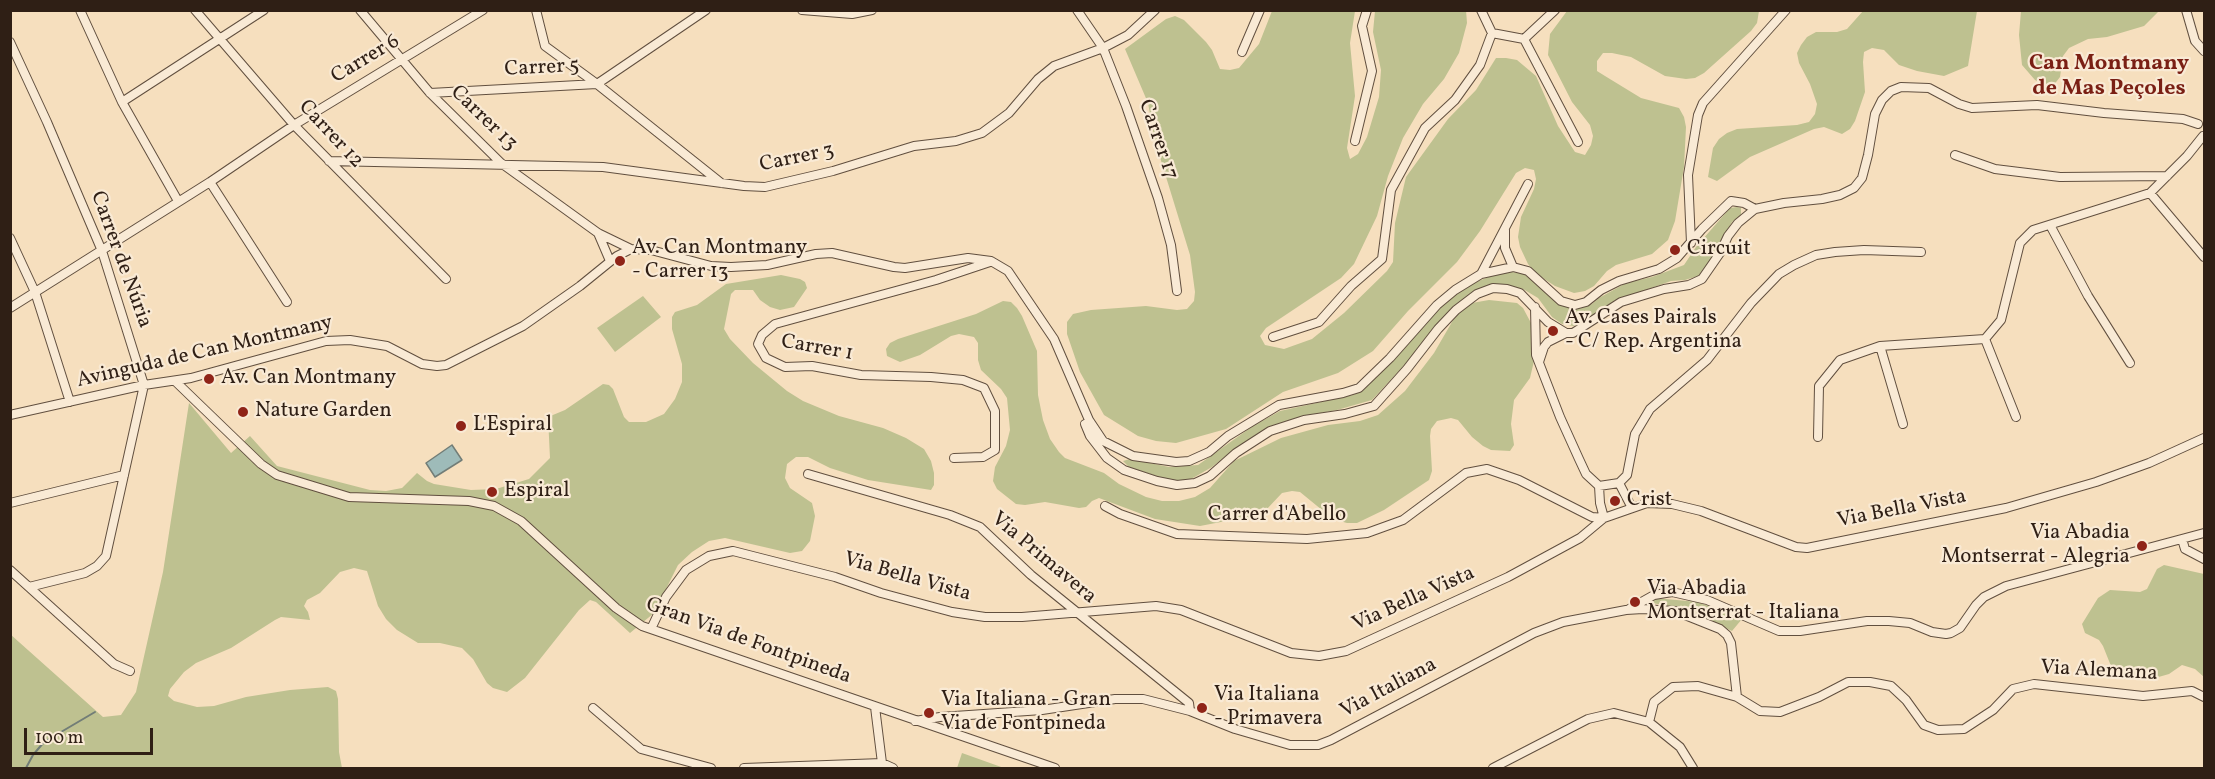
<!DOCTYPE html>
<meta charset="utf-8">
<style>
body{margin:0}
#map{position:relative;width:2215px;height:779px;overflow:hidden;background:#f6dfbe;font-family:Vollkorn,serif}
canvas{display:block}
.frame{position:absolute;inset:0;border:12px solid #2f1f15;pointer-events:none}
.scale{position:absolute;left:24px;top:728px;width:129px;height:27px;box-sizing:border-box;border:3px solid #2f1f15;border-top:0;padding-left:8px;font-size:18px;line-height:21px;white-space:nowrap;color:#2f1f15;-webkit-text-stroke:4px #f9ead5;paint-order:stroke}
</style>
<div id="map">
<canvas width="2215" height="779"></canvas>
<div class="frame"></div>
<div class="scale">100 m</div>
</div>
<script>
const g = document.querySelector('canvas').getContext('2d');
g.lineJoin = 'round';
function fillPath(path, color) {
  g.fillStyle = color;
  g.fill(path, 'evenodd');
}
function toPath(rows) {
  const path = new Path2D();
  for (const r of rows) {
    path.moveTo(r[0], r[1]);
    for (let i = 2; i < r.length; i += 2) path.lineTo(r[i], r[i + 1]);
  }
  return path;
}
function trace(path, color, width, dash) {
  g.strokeStyle = color;
  g.lineWidth = width;
  g.lineCap = dash ? 'butt' : 'round';
  g.setLineDash(dash || []);
  g.stroke(path);
}
function label(font, color, halo, rows, align = 'center') {
  g.font = font + ' Vollkorn,serif';
  g.lineWidth = 4.5;
  g.setLineDash([]);
  g.textBaseline = 'middle';
  g.strokeStyle = halo;
  g.fillStyle = color;
  for (const [text, x, y, turn = 0] of rows) {
    g.save();
    g.translate(x, y);
    g.rotate((+turn || 0) * Math.PI / 180);
    g.textAlign = isNaN(turn) ? turn : align;
    if (halo) g.strokeText(text, 0, 0);
    g.fillText(text, 0, 0);
    g.restore();
  }
}
fillPath(toPath([
 [1466,10,1467,23,1459,53,1444,79,1423,104,1403,138,1388,176,1377,216,1354,264,1341,278,1266,328,1260,336,1265,345,1284,349,1312,339,1344,313,1387,271,1393,262,1395,223,1406,177,1448,119,1476,90,1496,58,1506,58,1517,60,1536,76,1558,126,1575,152,1585,155,1591,145,1593,136,1590,125,1572,102,1548,55,1550,34,1567,11,1759,11,1757,23,1751,31,1704,73,1695,78,1686,79,1665,76,1631,57,1612,53,1603,53,1597,61,1597,71,1605,76,1641,98,1679,108,1684,117,1686,127,1684,167,1675,221,1668,240,1652,254,1616,265,1607,271,1594,286,1585,291,1574,293,1555,286,1535,273,1528,264,1520,247,1518,237,1521,217,1534,189,1536,179,1534,170,1525,168,1516,173,1480,231,1457,262,1408,311,1373,351,1338,373,1283,392,1226,429,1176,443,1156,441,1138,436,1104,415,1080,372,1067,334,1067,322,1073,314,1091,310,1146,306,1177,310,1187,309,1194,301,1195,292,1190,255,1155,141,1148,103,1125,49,1166,19,1175,16,1184,20,1206,42,1212,50,1220,69,1230,70,1239,68,1259,44,1272,11,1355,11,1350,43,1355,96,1347,148,1350,159,1358,154,1367,137,1379,97,1381,70,1373,32,1375,11],
 [1863,11,1977,11,1968,66,1944,76,1917,71,1899,65,1884,50,1872,48,1864,52,1863,62,1865,92,1855,121,1850,129,1842,134,1824,127,1814,129,1750,157,1717,181,1708,177,1713,148,1719,139,1727,133,1737,129,1797,125,1809,122,1815,114,1817,104,1810,84,1799,63,1797,53,1801,45,1807,37,1816,32,1837,32,1847,29],
 [2021,11,2021,10,2159,11,2144,26,2107,37,2088,39,2069,48,2063,56,2060,77,2053,86,2044,85,2035,80,2022,65,2019,35],
 [1737,207,1741,208,1741,215,1732,222,1707,267,1698,276,1685,280,1671,281,1614,301,1584,323,1573,326,1562,324,1552,317,1538,298,1523,289,1491,284,1473,293,1446,314,1433,328,1410,359,1372,400,1337,410,1305,416,1263,431,1232,451,1212,467,1186,482,1169,480,1129,467,1123,461,1130,459,1169,467,1198,465,1253,426,1280,411,1353,395,1364,389,1439,309,1455,295,1476,282,1496,274,1512,272,1525,274,1561,305,1575,310,1592,304,1599,298,1626,283,1652,277,1684,265,1696,247,1730,208],
 [781,275,800,279,805,282,807,288,794,307,780,310,770,307,760,300,753,290,735,290,731,294,724,329,730,339,753,363,787,391,803,401,839,416,883,428,906,438,924,449,931,461,934,473,934,485,931,490,868,480,830,468,808,457,796,457,787,464,785,478,790,488,812,503,815,516,810,541,802,551,790,553,725,538,709,541,692,552,678,565,654,613,630,633,596,602,590,600,579,610,525,678,507,692,493,688,487,683,473,659,462,648,440,643,418,643,397,630,386,619,378,606,367,571,354,568,340,572,320,593,307,600,304,606,308,612,310,620,281,617,275,620,231,648,196,663,184,672,170,689,168,696,174,701,197,707,214,706,246,697,290,690,328,687,336,691,338,699,339,752,342,768,11,768,10,634,103,717,121,715,136,692,163,572,189,403,231,453,250,436,277,466,370,490,386,491,402,488,417,473,427,481,434,484,471,490,496,489,529,479,550,458,548,417,565,410,603,384,609,385,613,389,624,417,629,422,646,422,664,414,675,399,682,382,682,364,672,329,672,317,675,312,697,305,726,284],
 [643,296,661,317,615,352,597,328],
 [1489,300,1517,303,1523,308,1531,323,1534,361,1530,378,1514,400,1511,424,1514,445,1510,451,1491,450,1483,446,1472,437,1458,420,1451,418,1437,421,1431,429,1430,436,1432,471,1429,480,1384,510,1357,523,1347,523,1333,519,1300,492,1292,491,1282,493,1266,510,1252,519,1226,521,1200,526,1155,519,1099,498,1092,501,1086,507,1079,508,1045,502,1025,505,1016,504,997,489,993,481,995,467,1006,446,1010,430,1007,398,1001,389,981,370,978,360,978,343,974,337,959,334,951,336,920,355,900,362,887,356,886,349,890,343,898,339,976,314,1003,301,1011,302,1017,308,1022,316,1037,351,1038,395,1043,420,1050,439,1059,452,1065,458,1104,473,1119,484,1146,497,1162,501,1179,501,1195,497,1210,488,1234,461,1281,438,1328,425,1360,421,1378,415,1405,391,1434,353,1456,315,1472,303],
 [2164,565,2204,574,2204,677,2195,669,2182,665,2169,674,2155,678,2140,678,2125,674,2111,666,2103,646,2099,640,2085,633,2082,624,2098,598,2110,590,2140,592,2147,589,2157,569],
 [1655,598,1698,602,1742,619,1732,631,1686,609,1652,603],
 [962,753,1004,768,957,768]
]), '#bec190');
const water = toPath([
 [452,445,462,460,435,477,426,463,452,445]
]);
fillPath(water, '#9ebbb9');
trace(water, '#727d77', 1.5);
trace(toPath([
 [26,768,33,755,44,742,95,712]
]), '#727d77', 2);
const minor = toPath([
 [80,10,122,102,178,201],
 [195,10,294,125,446,279],
 [360,10,430,93,501,163,598,233,631,249],
 [536,10,545,46,597,84,721,183],
 [802,10,852,14,872,10],
 [1077,10,1103,48,1126,106,1158,198,1171,245,1177,291],
 [2186,10,2195,41,2204,51],
 [1492,33,1524,39,1578,142],
 [1524,39,1555,10],
 [10,42,47,122,102,251,144,385,106,556,97,566,85,573,29,587],
 [1242,52,1260,10],
 [430,93,597,84,706,10],
 [122,102,264,10],
 [1355,141,1372,71,1362,26,1367,10],
 [1955,155,1995,169,2060,177,2167,176],
 [329,161,603,167,744,186,765,187,833,171,914,146,956,141,982,133,1009,113,1038,79,1054,66,1103,48,1128,35,1155,10],
 [210,182,287,302],
 [2150,193,2204,257],
 [2050,225,2088,296,2130,363],
 [1505,230,1505,248,1513,267],
 [598,233,610,261],
 [10,238,35,292,70,402],
 [1691,243,1688,175,1698,115,1703,103,1786,10],
 [1481,274,1528,184],
 [1535,307,1536,355,1560,417,1579,459,1586,474,1599,486],
 [10,308,210,182,294,125,483,10],
 [1273,337,1319,322,1351,286,1382,259,1391,190,1425,128,1455,100,1480,65,1492,33,1481,10],
 [1985,339,2016,417],
 [1880,346,1903,424],
 [1539,362,1544,347,1548,342,1566,333],
 [175,381,261,464,277,475,349,497,469,501,494,506,521,521,616,608,642,626,1055,768],
 [10,415,144,385,191,378,326,341,350,340,387,346,422,364,437,366,446,365,523,326,580,286,617,256,631,249,651,250,711,266,731,267,767,265,816,254,832,253,894,267,905,268,968,258,991,261,1008,271,1054,339,1089,420,1103,441,1133,456,1176,462,1189,461,1209,452,1228,436,1279,405,1343,393,1359,388,1390,358,1437,305,1455,290,1481,274,1513,267,1528,271,1561,301,1575,305,1586,302,1601,290,1619,281,1659,269,1677,258,1702,229,1731,201,1744,203,1755,209],
 [1085,424,1090,436,1107,458,1124,470,1157,481,1177,485,1195,483,1210,476,1236,453,1270,431,1304,420,1345,414,1374,406,1407,369,1438,329,1456,310,1477,294,1493,288,1507,289,1520,293,1548,322,1566,333,1573,333,1621,302,1664,289,1689,285,1702,279,1720,253,1728,236,1738,223,1755,209,1784,203,1822,199,1840,195,1854,188,1862,178,1868,155,1875,114,1882,100,1891,91,1901,87,1929,88,1959,104,1972,108,2037,105,2104,113,2183,119,2198,124],
 [1818,437,1819,386,1840,360,1880,346,1985,339,2001,320,2020,243,2033,230,2150,193,2187,156,2203,136],
 [954,458,983,457,995,450,995,411,984,388,963,380,931,377,861,375,812,366,785,367,766,358,758,344,762,335,775,324,936,280,990,262],
 [808,474,950,515,980,527,1031,575,1189,703,1190,711],
 [1619,483,1627,475,1635,434,1650,409,1707,360,1751,303,1779,274,1794,265,1816,255,1835,252,1864,250,1921,252],
 [10,503,124,475],
 [1105,506,1120,514,1177,534,1307,539,1367,533,1403,520,1466,473,1487,469,1519,480,1592,517,1604,518,1600,503,1599,486,1619,483,1632,508],
 [2182,539,2185,549,2204,559],
 [10,570,114,664,130,671],
 [1629,609,1654,595,1672,592,1707,600,1779,631,1800,631,1867,621,1889,621,1910,623,1932,632,1946,634,1951,633,1960,628,1976,605,1984,597,2006,586,2204,533],
 [651,629,666,597,686,570,709,556,733,551,835,577,881,593,952,612,985,617,1022,617,1156,606,1181,610,1291,653,1319,656,1346,651,1508,577,1580,538,1604,518,1647,503,1672,504,1701,511,1796,547,1807,548,2006,508,2096,482,2149,463,2204,438],
 [875,707,882,763],
 [593,708,641,749,711,768],
 [915,721,940,717,1042,710,1115,699,1143,699,1190,711,1235,729,1290,745,1318,745,1331,740,1534,633,1563,622,1626,610,1643,609,1675,611,1720,629,1727,635,1731,643,1737,697,1760,711,1780,712,1819,697,1848,682,1870,682,1891,686,1906,700,1924,725,1938,730,1964,729,1993,710,2013,689,2034,684,2143,696,2192,691,2204,697],
 [1649,722,1654,702,1673,687,1698,686,1737,697],
 [744,768,882,763,893,768],
 [1493,768,1588,719,1614,713,1649,722,1680,747,1693,768]
]);
trace(minor, '#614f3f', 10);
trace(minor, '#f9ead5', 8);
for (const [x, y, r, color] of [
 [1675,250,6,"#8f2418"],
 [620,261,6,"#8f2418"],
 [1553,331,6,"#8f2418"],
 [209,379,6,"#8f2418"],
 [243,412,6,"#8f2418"],
 [461,426,6,"#8f2418"],
 [492,492,6,"#8f2418"],
 [1615,501,6,"#8f2418"],
 [2142,546,6,"#8f2418"],
 [1635,602,6,"#8f2418"],
 [1202,708,6,"#8f2418"],
 [929,713,6,"#8f2418"]
]) {
  const dot = new Path2D();
  dot.arc(x, y, r, 0, 2 * Math.PI);
  g.fillStyle = color;
  g.fill(dot);
  trace(dot, '#f9ead5', 2);
}
label('21px', '#2f1f15', '#f9ead5', [
 ["Carrer 6",366,60,-31],
 ["Carrer 5",542,69,-3],
 ["Carrer 13",483,119,44],
 ["Carrer 12",330,135,47],
 ["Carrer 17",1157,140,71],
 ["Carrer 3",797,159,-12],
 ["Carrer de Núria",120,260,70],
 ["Carrer 1",817,349,10],
 ["Avinguda de Can Montmany",205,353,-13],
 ["Via Bella Vista",1902,510,-11],
 ["Carrer d'Abello",1277,516],
 ["Via Primavera",1043,559,40],
 ["Via Bella Vista",907,578,16],
 ["Via Bella Vista",1414,600,-24],
 ["Gran Via de Fontpineda",748,642,20],
 ["Via Alemana",2099,672,3],
 ["Via Italiana",1389,689,-28]
]);
label('21px', '#2f1f15', '#f9ead5', [
 ["Av. Can Montmany",632,249],
 ["- Carrer 13",632,273],
 ["Circuit",1687,250],
 ["Av. Cases Pairals",1565,319],
 ["- C/ Rep. Argentina",1565,343],
 ["Av. Can Montmany",221,379],
 ["Nature Garden",255,412],
 ["L'Espiral",473,426],
 ["Espiral",504,492],
 ["Crist",1627,501],
 ["Via Abadia",2130,534,"right"],
 ["Montserrat - Alegria",2130,558,"right"],
 ["Via Abadia",1647,590],
 ["Montserrat - Italiana",1647,614],
 ["Via Italiana",1214,696],
 ["- Primavera",1214,720],
 ["Via Italiana - Gran",941,701],
 ["Via de Fontpineda",941,725]
], 'left');
label('bold 22px', '#7a1f14', '#f9ead5', [
 ["Can Montmany",2109,65],
 ["de Mas Peçoles",2109,90]
]);
</script>
